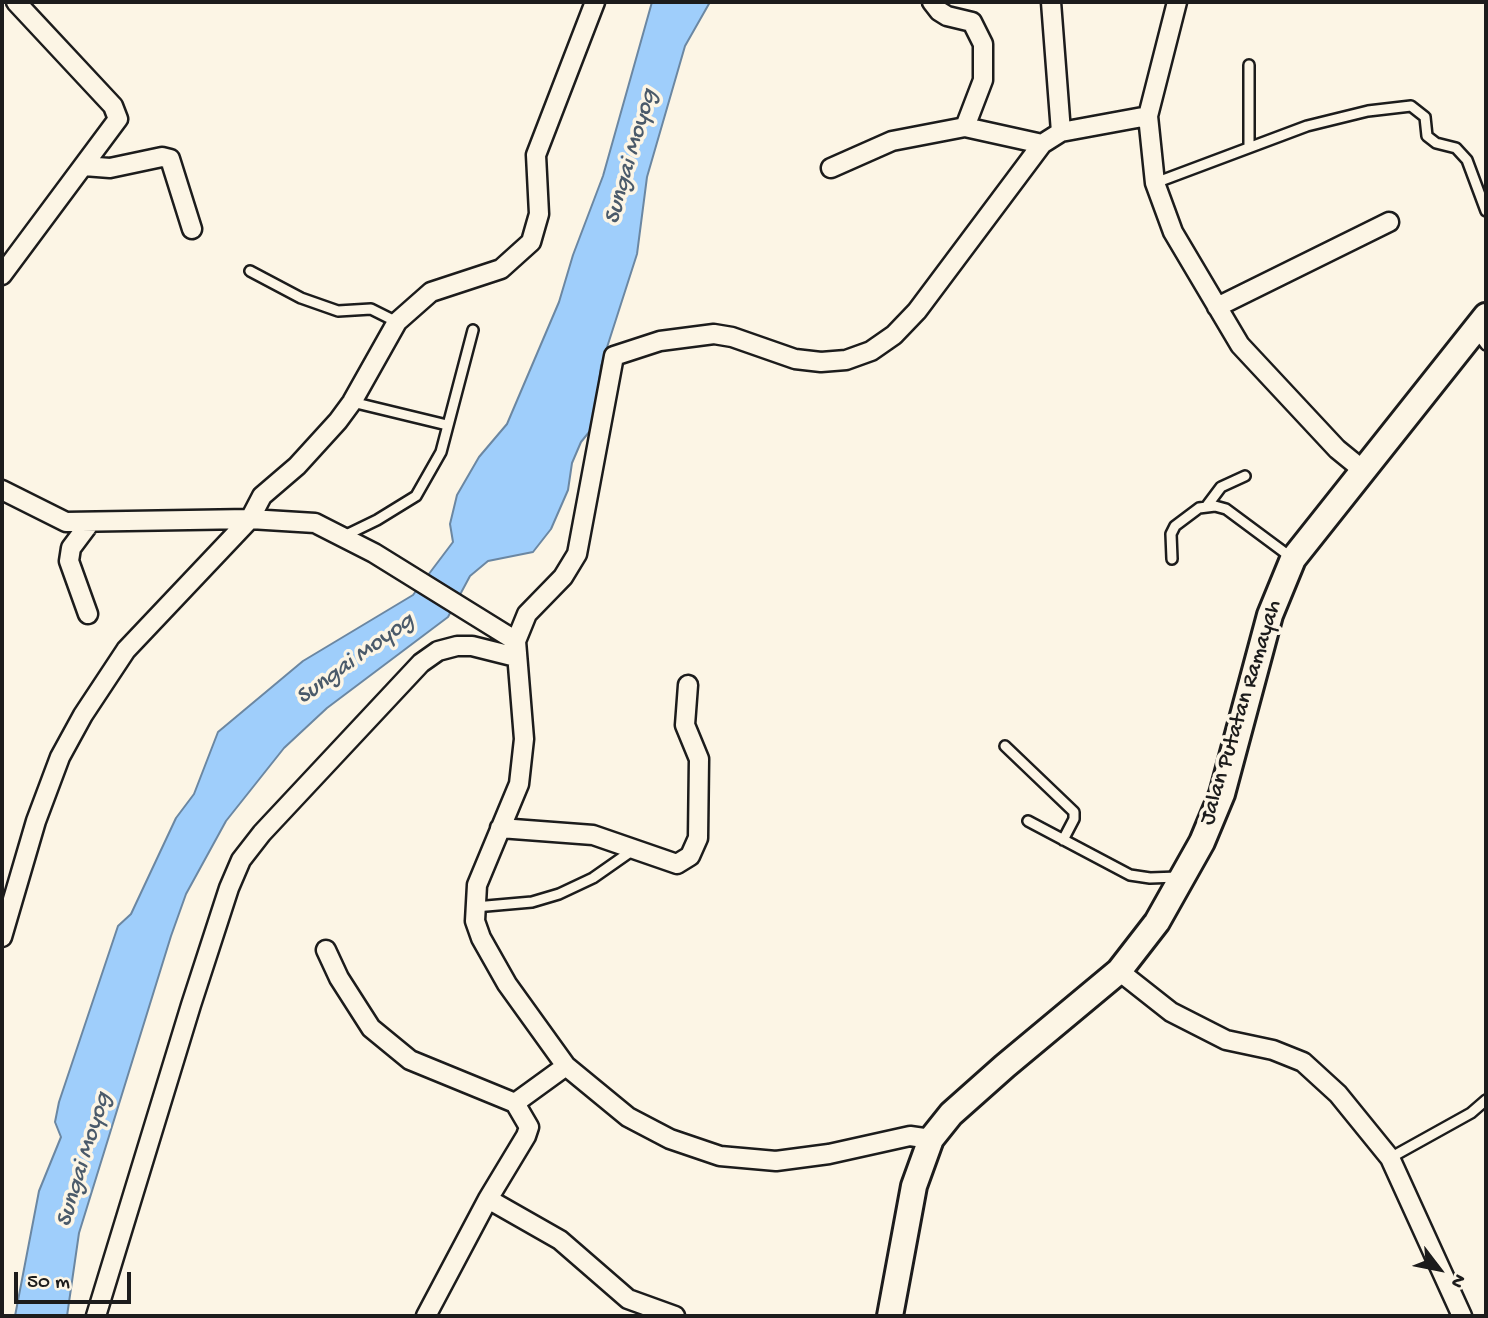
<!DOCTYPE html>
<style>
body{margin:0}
#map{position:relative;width:1488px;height:1318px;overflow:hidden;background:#fcf5e5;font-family:"Gochi Hand",sans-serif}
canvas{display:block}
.frame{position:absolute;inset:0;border:4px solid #1c1c1c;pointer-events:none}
.north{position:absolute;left:1404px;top:1234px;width:70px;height:70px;-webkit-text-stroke:5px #fcf5e5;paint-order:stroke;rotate:122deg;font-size:19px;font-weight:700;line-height:28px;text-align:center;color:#1c1c1c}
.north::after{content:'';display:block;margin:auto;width:24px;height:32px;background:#1c1c1c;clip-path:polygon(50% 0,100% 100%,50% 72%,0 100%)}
.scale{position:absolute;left:14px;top:1272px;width:117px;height:32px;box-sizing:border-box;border:4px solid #1c1c1c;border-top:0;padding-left:9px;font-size:21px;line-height:24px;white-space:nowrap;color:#1c1c1c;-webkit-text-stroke:5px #fcf5e5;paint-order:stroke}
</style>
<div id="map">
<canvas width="1488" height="1318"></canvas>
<div class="frame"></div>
<div class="north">N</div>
<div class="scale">50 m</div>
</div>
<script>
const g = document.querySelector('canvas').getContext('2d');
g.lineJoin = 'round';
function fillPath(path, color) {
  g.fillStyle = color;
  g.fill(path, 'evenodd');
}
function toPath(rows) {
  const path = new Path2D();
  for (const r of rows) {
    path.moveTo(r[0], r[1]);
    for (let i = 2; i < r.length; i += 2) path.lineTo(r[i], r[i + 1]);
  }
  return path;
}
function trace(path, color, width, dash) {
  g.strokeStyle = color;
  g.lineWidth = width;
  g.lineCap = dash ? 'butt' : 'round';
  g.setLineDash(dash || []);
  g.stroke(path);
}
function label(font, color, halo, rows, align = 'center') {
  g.font = font + ' "Gochi Hand",sans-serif';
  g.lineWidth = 7;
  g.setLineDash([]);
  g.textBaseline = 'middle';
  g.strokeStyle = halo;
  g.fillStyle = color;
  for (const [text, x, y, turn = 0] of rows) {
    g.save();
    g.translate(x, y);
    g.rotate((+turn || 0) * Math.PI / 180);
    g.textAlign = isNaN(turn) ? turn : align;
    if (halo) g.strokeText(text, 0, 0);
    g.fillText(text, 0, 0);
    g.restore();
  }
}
const water = toPath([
 [652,2,710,2,685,46,647,177,637,254,601,366,594,426,581,442,572,463,568,490,551,529,533,552,488,561,470,576,448,617,327,708,284,748,226,821,186,894,171,936,79,1233,67,1316,15,1316,39,1191,61,1137,55,1122,59,1102,118,926,131,914,176,818,194,794,218,732,303,661,413,595,453,542,450,524,457,495,479,457,507,424,559,302,573,255,603,176,652,2]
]);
fillPath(water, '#9fcefb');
trace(water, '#6b87a2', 2);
const lane = toPath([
 [1249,147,1249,65],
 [1155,183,1307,126,1368,111,1411,106,1425,117,1427,136,1436,143,1456,148,1467,160,1486,211],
 [250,271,301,298,338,311,371,309,397,322],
 [1476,332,1486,345],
 [352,402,447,425],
 [1206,507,1221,487,1245,476],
 [344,536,377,520,416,496,441,452,473,330],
 [1172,559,1171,534,1175,526,1199,508,1215,506,1226,509,1292,558],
 [1005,746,1074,812,1074,819,1063,840],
 [1028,821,1130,875,1150,878,1178,877],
 [475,907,532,902,559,894,593,878,633,850],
 [1390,1158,1471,1113,1486,1100]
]);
const street = toPath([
 [932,2,939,11,947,16,972,22,983,44,983,80,965,127],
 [1051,2,1061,132],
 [1148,116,1177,2],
 [84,166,110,168,162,157,170,159,192,229],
 [831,168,892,141,965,127,1042,144],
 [2,275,118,119,113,106,16,2],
 [1217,307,1389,222],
 [2,490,66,522,250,519,315,523,374,553,516,641,524,739,519,784,477,885,475,921,481,938,507,984,566,1066,628,1117,670,1139,720,1156,776,1161,829,1154,910,1136,931,1139],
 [88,614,69,561,71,548,89,524],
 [516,641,527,614,563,577,577,554,614,356,660,341,714,334,732,337,795,359,821,362,846,360,871,351,894,335,917,311,1042,144,1061,132,1148,116,1155,183,1173,232,1240,345,1337,449,1364,471],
 [500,828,593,835,677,864,690,856,698,838,699,759,685,725,688,685],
 [2,937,36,821,60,757,83,715,126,650,250,519,262,496,297,466,338,421,352,402,397,322,431,292,501,269,531,242,539,214,536,155,595,2],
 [326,950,339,978,371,1028,410,1060,515,1103],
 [1119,971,1171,1012,1226,1040,1273,1050,1303,1062,1338,1094,1390,1158,1462,1316],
 [488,1199,560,1240,628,1299,675,1316],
 [96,1316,191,1005,229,888,241,860,262,833,421,663,438,651,457,646,472,646,516,657],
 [426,1316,488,1199,526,1136,529,1127,515,1103,566,1066]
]);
const secondary = toPath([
 [890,1316,914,1186,931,1139,951,1114,1005,1066,1119,971,1157,922,1202,842,1222,794,1270,615,1293,559,1486,316]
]);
trace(lane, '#1c1c1c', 14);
trace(street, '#1c1c1c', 23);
trace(secondary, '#1c1c1c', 30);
trace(lane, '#fcf5e5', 9);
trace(street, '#fcf5e5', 18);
trace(secondary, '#fcf5e5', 24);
label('23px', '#1c1c1c', '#fcf5e5', [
 ["Jalan Putatan Ramayah",1242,713,-73]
]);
label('italic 24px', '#4a5a6a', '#fcf5e5', [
 ["Sungai Moyog",632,157,-74],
 ["Sungai Moyog",356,660,-36],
 ["Sungai Moyog",85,1160,-73]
]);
</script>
